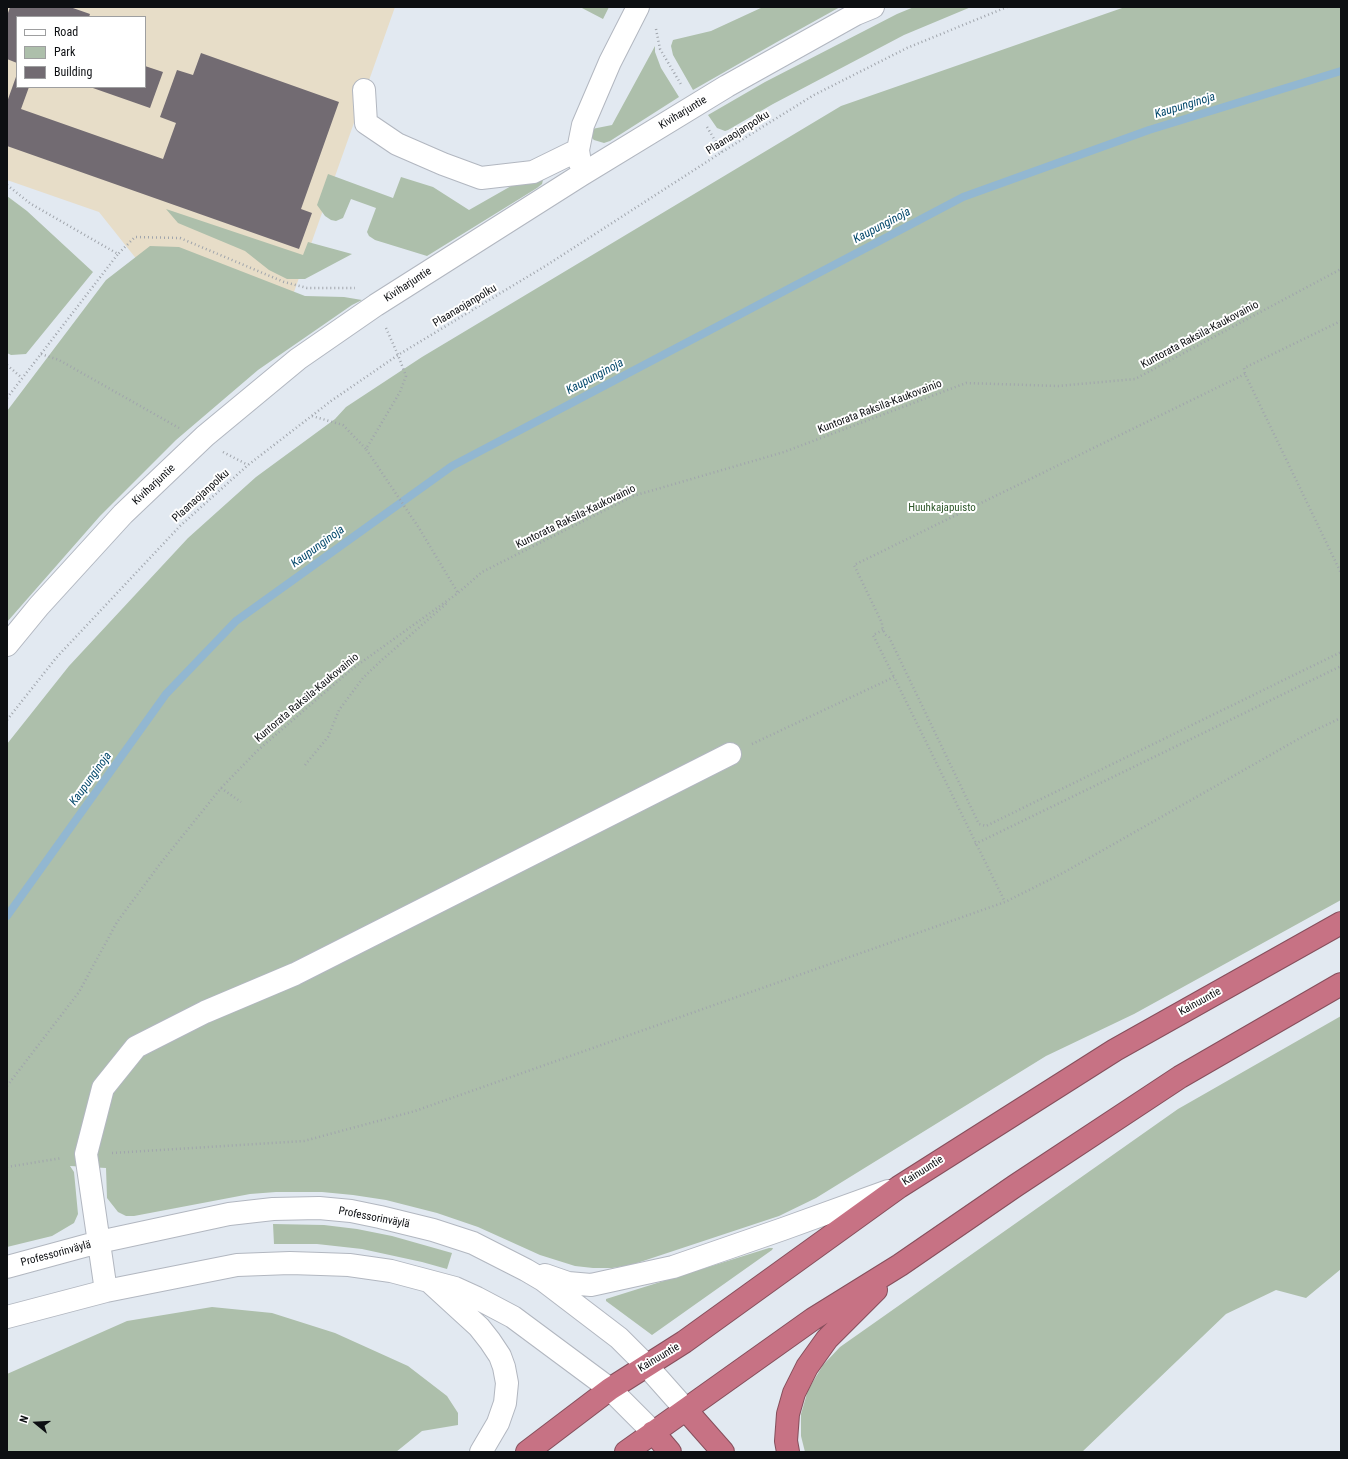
<!DOCTYPE html>
<meta charset="utf-8">
<style>
body{margin:0}
#map{position:relative;width:1348px;height:1459px;overflow:hidden;background:#e2e9f1;font-family:"Roboto Condensed",sans-serif}
canvas{display:block}
.frame{position:absolute;inset:0;border:8px solid #0d0f12;pointer-events:none}
.legend{position:absolute;left:16px;top:16px;width:130px;height:72px;box-sizing:border-box;background:#fff;border:1px solid #9e9fa0;margin:0;padding:5px 7px;list-style:none;font-size:12px;color:#0d0f12}
.legend li{display:flex;align-items:center;gap:8px;height:20px}
.legend b{width:20px;border:1px solid #9e9fa0}
.north{position:absolute;left:16px;top:1403px;width:40px;height:40px;-webkit-text-stroke:3px #fff;paint-order:stroke;rotate:288deg;font-size:11px;font-weight:700;line-height:16px;text-align:center;color:#0d0f12}
.north::after{content:'';display:block;margin:auto;width:14px;height:18px;background:#0d0f12;clip-path:polygon(50% 0,100% 100%,50% 72%,0 100%)}
</style>
<div id="map">
<canvas width="1348" height="1459"></canvas>
<div class="frame"></div>
<ul class="legend">
<li><b style="height:5px;background:#fff"></b>Road</li>
<li><b style="height:11px;background:#adbfab"></b>Park</li>
<li><b style="height:11px;background:#726b72"></b>Building</li>
</ul>
<div class="north">N</div>
</div>
<script>
const g = document.querySelector('canvas').getContext('2d');
g.lineJoin = 'round';
function fillPath(path, color) {
  g.fillStyle = color;
  g.fill(path, 'evenodd');
}
function toPath(rows) {
  const path = new Path2D();
  for (const r of rows) {
    path.moveTo(r[0], r[1]);
    for (let i = 2; i < r.length; i += 2) path.lineTo(r[i], r[i + 1]);
  }
  return path;
}
function trace(path, color, width, dash) {
  g.strokeStyle = color;
  g.lineWidth = width;
  g.lineCap = dash ? 'butt' : 'round';
  g.setLineDash(dash || []);
  g.stroke(path);
}
function label(font, color, halo, rows, align = 'center') {
  g.font = font + ' "Roboto Condensed",sans-serif';
  g.lineWidth = 4;
  g.setLineDash([]);
  g.textBaseline = 'middle';
  g.strokeStyle = halo;
  g.fillStyle = color;
  for (const [text, x, y, turn = 0] of rows) {
    g.save();
    g.translate(x, y);
    g.rotate((+turn || 0) * Math.PI / 180);
    g.textAlign = isNaN(turn) ? turn : align;
    if (halo) g.strokeText(text, 0, 0);
    g.fillText(text, 0, 0);
    g.restore();
  }
}
fillPath(toPath([
 [7,7,395,7,283,323,224,369,99,212,7,180],
 [17,17,145,17,145,87,17,87]
]), '#e7ddc8');
fillPath(toPath([
 [580,7,609,7,603,19],
 [763,7,840,7,777,42,693,90,673,55,671,46,673,40,711,31],
 [914,7,971,7,904,35,773,104,728,130,725,131,717,128,708,115,765,82,897,14],
 [1125,7,1341,7,1341,900,1134,1014,1046,1056,816,1198,779,1216,631,1265,612,1268,593,1268,575,1266,540,1255,478,1227,437,1213,386,1200,353,1195,322,1192,276,1192,250,1194,134,1216,126,1216,118,1212,107,1198,106,1168,70,1166,74,1172,78,1214,74,1223,52,1236,7,1247,7,744,69,666,188,538,256,477,335,419,346,407,422,357,841,106],
 [655,46,655,52,661,68,679,97,610,141,604,143,594,140,589,135,592,129,612,125],
 [534,173,541,175,543,180,542,184,537,188,427,256,375,240,369,236,367,232,376,208,351,199,343,218,336,221,331,220,325,216,317,205,328,174,393,198,401,177,433,187,469,210],
 [7,196,27,211,93,272,26,354,11,355,7,353],
 [166,209,303,255,308,242,352,254,305,279,287,279,269,270,245,251,178,223],
 [150,246,179,247,305,296,344,297,362,300,352,305,258,370,176,440,100,516,7,622,7,411,106,280],
 [1341,1016,1341,1269,1306,1298,1276,1290,1226,1314,1082,1452,805,1452,801,1436,801,1414,808,1390,823,1365,840,1347,1178,1109],
 [273,1224,324,1225,357,1229,392,1236,452,1253,447,1269,422,1262,362,1249,317,1244,274,1244],
 [769,1248,773,1248,772,1250,652,1335,606,1301,606,1299],
 [212,1307,272,1313,335,1333,408,1366,447,1396,458,1413,458,1425,422,1431,396,1452,7,1452,7,1374,127,1321]
]), '#adbfab');
trace(toPath([
 [7,916,166,694,236,621,452,466,963,197,1149,130,1341,71]
]), '#92b7d1', 8);
fillPath(toPath([
 [10,7,70,7,90,14,89,17,17,17,17,63,7,59,7,16],
 [201,53,339,102,301,209,312,213,299,249,7,146,7,102,17,74,17,87,29,87,21,109,163,159,176,123,160,117,177,70,193,75],
 [145,66,163,72,150,108,90,87,145,87]
]), '#726b72');
const minor = toPath([
 [364,90,366,123,397,144,443,164,481,178,533,172,578,150],
 [580,163,578,150,583,125,610,62,638,7],
 [7,645,39,606,123,514,205,436,298,359,376,305,581,175,727,86,856,14,873,7],
 [7,1267,99,1242,229,1214,273,1209,319,1208,351,1211,380,1217,433,1230,473,1243,526,1270,543,1280,619,1338,646,1365,686,1410],
 [545,1275,568,1283,591,1285,673,1267,783,1229,888,1191],
 [432,1284,479,1327,490,1341,500,1356,504,1367,507,1383,505,1403,498,1423,481,1452],
 [106,1291,86,1154,103,1088,136,1047,205,1012,295,974,730,754],
 [7,1317,106,1291,237,1265,290,1263,321,1264,349,1265,391,1271,455,1288,477,1298,513,1317,610,1389,653,1432]
]);
const highway = toPath([
 [686,1410,723,1452],
 [653,1432,670,1452],
 [527,1452,610,1389,684,1342,899,1187,1115,1050,1341,923],
 [626,1452,813,1319,900,1265,1015,1186,1180,1077,1341,984],
 [788,1452,786,1441,788,1414,794,1393,807,1367,827,1339,876,1290]
]);
trace(minor, '#b2b7c0', 24);
trace(highway, '#864f5c', 24);
trace(toPath([
 [656,29,660,49,682,86],
 [707,127,722,152],
 [7,185,31,204,118,254,135,237,180,238,284,282,307,288,355,288],
 [1341,321,1244,368,1245,374,1341,573],
 [386,328,398,355,406,376,400,392,366,449,419,528,458,593],
 [41,354,59,360,179,428],
 [7,365,22,378],
 [1245,374,854,565,882,623,882,626,883,630,886,635,889,637,979,824,986,826,1341,652],
 [7,398,118,254],
 [312,416,343,425,366,449],
 [223,452,248,465],
 [883,630,873,635,894,677],
 [7,720,56,658,180,526,248,465,331,401,398,355,547,265,722,152,814,95,907,48,1007,7],
 [752,744,894,677,1005,902],
 [305,765,328,737,339,710,363,678,383,659,447,603],
 [221,788,241,802],
 [975,844,1341,666],
 [7,1086,79,992,117,922,160,864,221,788,257,751,352,669,458,593,482,572,633,496,784,452,966,383,1058,386,1135,379,1341,269],
 [112,1153,304,1141,415,1111,1005,902,1061,874,1309,733,1341,718],
 [7,1167,62,1158]
]), '#a0a5ac', 2.5, [1, 3]);
trace(minor, '#fff', 22);
trace(highway, '#c77284', 22);
label('11px', '#0d0f12', '#fff', [
 ["Kiviharjuntie",683,113,-31],
 ["Plaanaojanpolku",738,133,-32],
 ["Kiviharjuntie",408,285,-33],
 ["Plaanaojanpolku",465,306,-31],
 ["Kuntorata Raksila-Kaukovainio",1200,335,-28],
 ["Kuntorata Raksila-Kaukovainio",880,407,-21],
 ["Kiviharjuntie",154,485,-43],
 ["Plaanaojanpolku",201,496,-42],
 ["Kuntorata Raksila-Kaukovainio",576,517,-26],
 ["Kuntorata Raksila-Kaukovainio",307,698,-40],
 ["Kainuuntie",1200,1002,-29],
 ["Kainuuntie",923,1171,-32],
 ["Professorinväylä",374,1218,11],
 ["Professorinväylä",56,1254,-15],
 ["Kainuuntie",659,1358,-31]
]);
label('11px', '#2e572a', '#fff', [
 ["Huuhkajapuisto",942,508]
]);
label('italic 12px', '#03486b', '#fff', [
 ["Kaupunginoja",1185,106,-17],
 ["Kaupunginoja",882,226,-28],
 ["Kaupunginoja",595,377,-28],
 ["Kaupunginoja",318,547,-36],
 ["Kaupunginoja",91,779,-54]
]);
</script>
